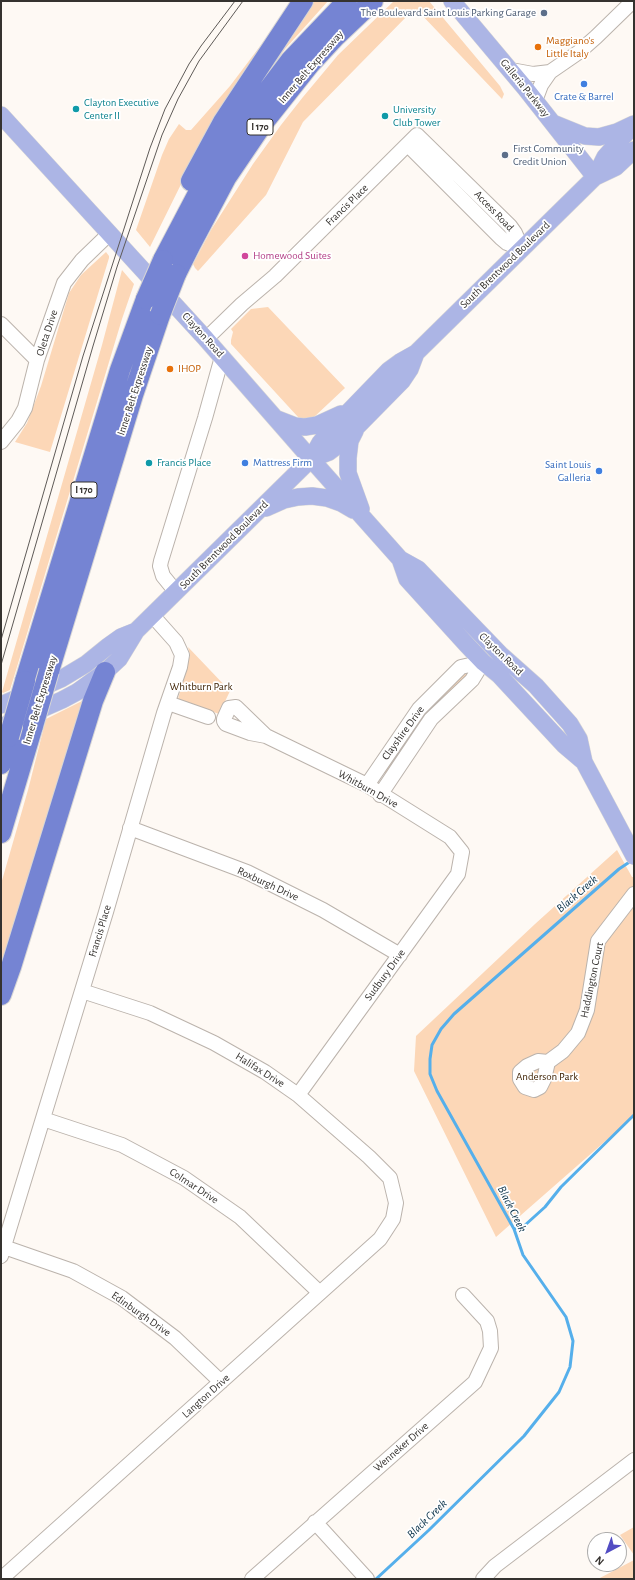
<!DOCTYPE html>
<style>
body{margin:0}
#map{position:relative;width:635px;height:1580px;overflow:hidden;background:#fef9f4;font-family:"Alegreya Sans",sans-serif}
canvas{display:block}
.frame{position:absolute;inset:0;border:2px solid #35322f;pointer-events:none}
.north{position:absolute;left:587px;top:1532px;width:40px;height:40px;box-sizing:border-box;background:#fff;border:1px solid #aeadac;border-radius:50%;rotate:221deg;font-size:11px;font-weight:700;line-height:16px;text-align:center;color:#35322f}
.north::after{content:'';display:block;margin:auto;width:14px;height:18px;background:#524cc3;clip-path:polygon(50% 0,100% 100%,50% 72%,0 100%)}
</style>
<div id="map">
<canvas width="635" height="1580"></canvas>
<div class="frame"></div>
<div class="north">N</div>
</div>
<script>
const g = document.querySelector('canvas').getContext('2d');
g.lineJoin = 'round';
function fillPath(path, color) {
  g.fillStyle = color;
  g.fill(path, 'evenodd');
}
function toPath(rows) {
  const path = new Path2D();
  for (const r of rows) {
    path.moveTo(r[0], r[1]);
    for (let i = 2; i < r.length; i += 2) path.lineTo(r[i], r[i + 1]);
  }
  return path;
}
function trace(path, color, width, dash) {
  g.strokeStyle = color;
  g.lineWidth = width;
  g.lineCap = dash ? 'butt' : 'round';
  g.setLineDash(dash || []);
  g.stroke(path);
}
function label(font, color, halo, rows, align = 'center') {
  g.font = font + ' "Alegreya Sans",sans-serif';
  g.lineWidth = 3.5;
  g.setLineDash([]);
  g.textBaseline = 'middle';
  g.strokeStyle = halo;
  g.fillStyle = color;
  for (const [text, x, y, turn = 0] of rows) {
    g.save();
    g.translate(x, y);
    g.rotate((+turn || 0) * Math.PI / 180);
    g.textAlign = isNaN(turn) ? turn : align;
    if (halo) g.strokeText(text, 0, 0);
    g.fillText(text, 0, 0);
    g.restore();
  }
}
fillPath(toPath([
 [311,1,328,1,285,49,261,84,257,80],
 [394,1,429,1,500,86,504,94,502,99,418,11,412,11,303,122,266,195,200,269,198,271,195,268,193,264,211,230,253,164,281,125,303,97,338,55],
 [267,37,269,39,195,156,150,247,136,230,162,155,169,139,179,124,186,130,191,130,230,86],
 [106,252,109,256,109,258,50,452,15,442,27,423,41,386,69,293,81,275],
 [122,270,134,284,122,319,10,690,3,693,2,692,102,345],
 [268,307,345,388,313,418,303,419,298,417,231,344,231,340,233,332,231,329,251,309],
 [188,647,230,691,219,714,178,699,190,655],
 [469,672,388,776,385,775,385,770,405,739,423,716,460,676,465,673],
 [90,697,1,984,1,884,28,790,46,719],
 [617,850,632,877,634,877,634,1116,496,1237,414,1071,416,1036,535,924],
 [634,1527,634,1555,620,1535],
 [634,1560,634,1579,598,1579]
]), '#fcd7b7');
trace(toPath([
 [514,1229,524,1226,545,1207,561,1187,634,1115],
 [376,1579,429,1530,524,1436,559,1392,570,1367,573,1341,566,1317,523,1255,514,1229,437,1091,430,1074,430,1059,432,1045,441,1029,454,1014,619,869,631,861]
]), '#55afeb', 3);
const minor = toPath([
 [511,70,533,74,550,72],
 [535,101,541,85,550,72,579,52,596,37,633,1],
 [408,145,501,238,507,243,522,249],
 [1,324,37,360],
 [206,339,242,304,275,276,417,135,510,226,515,233,522,249],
 [1,442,18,421,25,408,37,360,64,283,82,260,110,233],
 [176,592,163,576,160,566,161,561,205,418,222,357],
 [168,703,208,717],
 [266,736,250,733,226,724,224,721,224,719,229,708,236,707,266,736,367,785,450,837,462,852,458,874,298,1095],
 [367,785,419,709,461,667,483,662],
 [380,795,431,719,472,680,483,662],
 [130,828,247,872,323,910,400,955],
 [548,1062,538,1061,527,1066,520,1072,520,1079,525,1087,534,1090,540,1087,544,1079,548,1062,563,1051,578,1033,587,1010,598,941,634,894],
 [43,1119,122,1145,184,1178,240,1217,320,1293],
 [4,1247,73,1271,122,1298,175,1338,221,1382],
 [1,1256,106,912,164,713,180,667,182,655,176,642,152,615],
 [315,1522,367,1579],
 [1,1579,380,1239,393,1219,396,1203,390,1178,369,1157,298,1095,265,1072,214,1043,150,1013,82,991],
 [252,1579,475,1382,491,1348,490,1331,487,1321,463,1295],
 [483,1579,495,1566,634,1460]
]);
const major = toPath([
 [452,1,525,88,595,177],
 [1,115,206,339,311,459,400,559,418,569,500,654,536,686,570,724,579,739,584,762],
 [553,123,585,136,599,137,617,132,634,124],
 [595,177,605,157,631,128],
 [277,419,295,426,305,427,317,425,341,414],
 [355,431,350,441,348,458,348,473,361,509],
 [311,459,329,452,341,443,402,381,410,369,416,353],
 [266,508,284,500,298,497,312,496,327,498,341,503,353,510],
 [400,559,407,579,466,644,483,662,499,675,564,745,584,762,634,856],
 [1,705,61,679,86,664,107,647,121,637,136,631],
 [1,727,62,700,77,692,105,672,119,659,136,631,311,459,320,443,329,432,389,370,400,362,416,353,595,177,616,167,634,150]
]);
const highway = toPath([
 [191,181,223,122,303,1],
 [163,260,204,182,246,119,290,61,347,1],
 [176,274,191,244,226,178,264,122,310,64,335,37,373,1],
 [49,671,133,395,160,315],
 [25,681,120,370,146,299],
 [1,764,9,737],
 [1,833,33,726],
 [1,995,11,967,93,701,105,672]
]);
trace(minor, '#bbb3ac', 16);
trace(major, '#d7d6d5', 18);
trace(highway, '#d7d6d5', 22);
trace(minor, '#fff', 14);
trace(major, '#acb5e5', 17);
trace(highway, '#7584d3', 20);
trace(toPath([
 [1,640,83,356,150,148,165,109,189,64,201,46,235,1],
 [1,665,93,346,117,267,162,135,178,99,199,61,243,1]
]), '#5e5a57', 1);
const highwayBridge = toPath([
 [146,299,163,260],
 [160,315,176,274],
 [33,726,49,671],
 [9,737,25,681]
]);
trace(highwayBridge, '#d7d6d5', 22, []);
trace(highwayBridge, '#7584d3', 20);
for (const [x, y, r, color] of [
 [544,13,4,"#5c6f8a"],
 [538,47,4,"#e8710a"],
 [584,84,4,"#3f7fe0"],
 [76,109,4,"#0f9aa8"],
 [385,116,4,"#0f9aa8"],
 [505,155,4,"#5c6f8a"],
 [245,256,4,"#d1479c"],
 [170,369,4,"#e8710a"],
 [149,463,4,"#0f9aa8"],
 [245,463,4,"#3f7fe0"],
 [599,471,4,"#3f7fe0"]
]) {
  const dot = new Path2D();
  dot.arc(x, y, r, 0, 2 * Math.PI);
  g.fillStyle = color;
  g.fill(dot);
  trace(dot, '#fff', 1.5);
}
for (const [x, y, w] of [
 [260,127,26],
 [84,490,26]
]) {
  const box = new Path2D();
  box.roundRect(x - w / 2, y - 8, w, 16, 3);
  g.fillStyle = '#fff';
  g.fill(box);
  trace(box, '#35322f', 1);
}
label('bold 10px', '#35322f', null, [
 ["I 170",260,127],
 ["I 170",84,490]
]);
label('11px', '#4e5e75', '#fff', [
 ["The Boulevard Saint Louis Parking Garage",536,13],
 ["First Community",513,149,"left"],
 ["Credit Union",513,162,"left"]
], 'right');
label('11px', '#c56008', '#fff', [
 ["Maggiano's",546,41],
 ["Little Italy",546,54],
 ["IHOP",178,369]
], 'left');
label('11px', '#35322f', '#fff', [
 ["Inner Belt Expressway",311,67,-49],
 ["Galleria Parkway",525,88,51],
 ["Francis Place",347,205,-44],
 ["Access Road",494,211,46],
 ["South Brentwood Boulevard",505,265,-44],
 ["Oleta Drive",47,333,-72],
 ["Clayton Road",203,335,48],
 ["Inner Belt Expressway",135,391,-72],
 ["South Brentwood Boulevard",224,545,-45],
 ["Clayton Road",501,654,44],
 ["Inner Belt Expressway",40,700,-73],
 ["Clayshire Drive",403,733,-54],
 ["Whitburn Drive",368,789,29],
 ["Roxburgh Drive",268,884,25],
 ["Francis Place",100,931,-73],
 ["Sudbury Drive",385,975,-54],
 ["Haddington Court",592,980,-78],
 ["Halifax Drive",260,1070,32],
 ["Colmar Drive",194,1186,33],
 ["Edinburgh Drive",141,1314,35],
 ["Langton Drive",206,1396,-42],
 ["Wenneker Drive",401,1447,-41]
]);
label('11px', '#366cbe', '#fff', [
 ["Crate & Barrel",584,97],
 ["Mattress Firm",253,463,"left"],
 ["Saint Louis",591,465,"right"],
 ["Galleria",591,478,"right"]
]);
label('11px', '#0d838f', '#fff', [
 ["Clayton Executive",84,103],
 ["Center II",84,116],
 ["University",393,110],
 ["Club Tower",393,123],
 ["Francis Place",157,463]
], 'left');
label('11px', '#b23c85', '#fff', [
 ["Homewood Suites",253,256]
], 'left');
label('11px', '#3f2304', '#fff', [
 ["Whitburn Park",201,687],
 ["Anderson Park",547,1077]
]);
label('italic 12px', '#062e46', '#fff', [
 ["Black Creek",577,894,-41],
 ["Black Creek",512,1209,63],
 ["Black Creek",427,1519,-44]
]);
</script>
